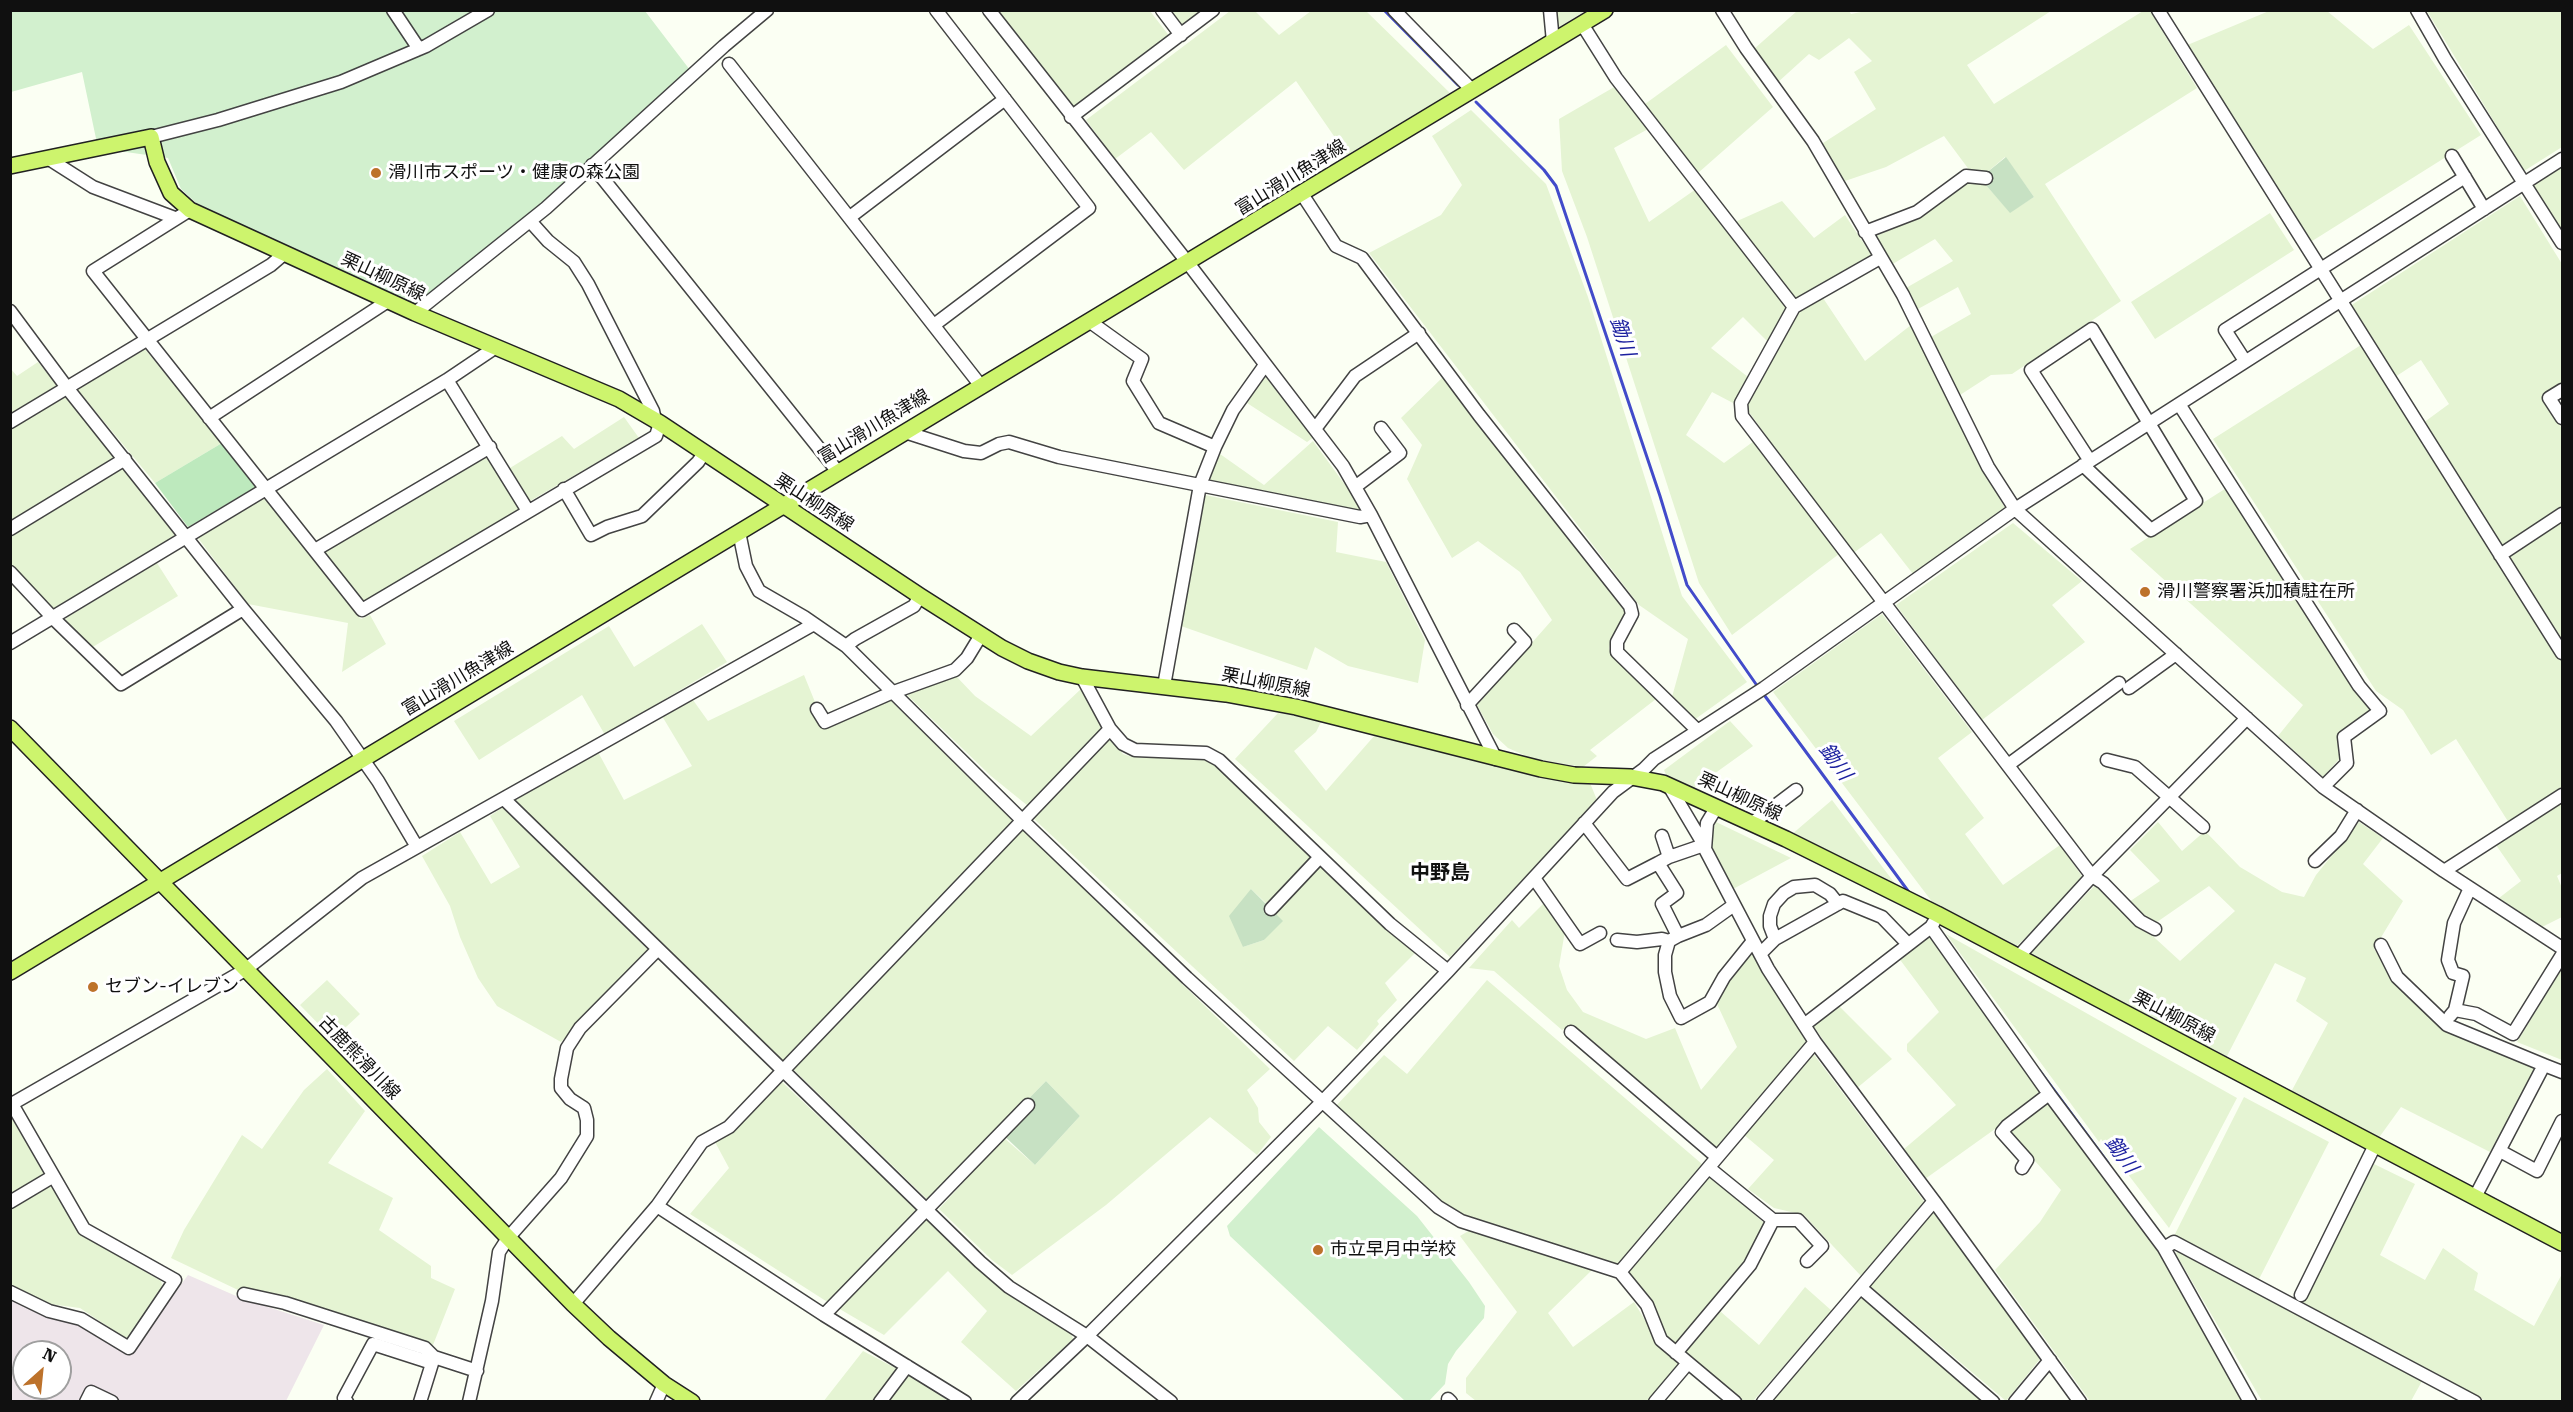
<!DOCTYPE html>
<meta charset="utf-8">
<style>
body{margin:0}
#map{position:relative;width:2573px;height:1412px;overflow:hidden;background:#fbfff3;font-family:"Roboto Serif",serif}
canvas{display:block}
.frame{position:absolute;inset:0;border:12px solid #101010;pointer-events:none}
.north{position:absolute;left:12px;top:1340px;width:60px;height:60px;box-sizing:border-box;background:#fff;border:2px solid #9f9f9f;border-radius:50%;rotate:27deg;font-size:16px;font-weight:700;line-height:24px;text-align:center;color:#101010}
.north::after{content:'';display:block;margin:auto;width:21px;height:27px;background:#bd722b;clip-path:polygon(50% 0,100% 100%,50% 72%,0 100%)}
</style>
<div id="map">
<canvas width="2573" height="1412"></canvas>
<div class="frame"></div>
<div class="north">N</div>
</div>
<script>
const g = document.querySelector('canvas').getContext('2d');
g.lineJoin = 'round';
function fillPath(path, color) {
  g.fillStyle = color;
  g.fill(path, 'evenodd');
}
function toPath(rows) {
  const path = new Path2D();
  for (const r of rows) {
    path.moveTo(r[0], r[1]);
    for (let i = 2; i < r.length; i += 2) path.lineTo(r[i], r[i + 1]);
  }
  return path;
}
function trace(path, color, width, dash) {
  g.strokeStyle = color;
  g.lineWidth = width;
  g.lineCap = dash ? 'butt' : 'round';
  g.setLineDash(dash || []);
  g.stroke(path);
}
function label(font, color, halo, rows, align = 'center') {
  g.font = font + ' "Roboto Serif","Noto Sans JP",serif';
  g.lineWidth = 6;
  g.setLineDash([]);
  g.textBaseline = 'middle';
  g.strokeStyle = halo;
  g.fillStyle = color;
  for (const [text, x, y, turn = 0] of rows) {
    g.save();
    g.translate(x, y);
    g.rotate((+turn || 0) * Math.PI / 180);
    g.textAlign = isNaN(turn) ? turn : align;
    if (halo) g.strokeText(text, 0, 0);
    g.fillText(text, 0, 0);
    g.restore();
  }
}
fillPath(toPath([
 [188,1275,243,1299,324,1325,286,1401,11,1401,10,1298,53,1319,78,1324,131,1354],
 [24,1352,60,1352,60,1388,24,1388]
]), '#eee5ea');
fillPath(toPath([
 [1555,10,1585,11,1556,29],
 [1871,10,2051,11,1967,65,1994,104,2143,11,2150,11,2197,88,2045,184,2121,301,2012,374,1991,375,1960,395,1931,337,1971,314,1958,287,1918,309,1906,288,1953,261,1935,239,1891,265,1876,236,1923,216,1967,181,1985,184,2010,212,2034,197,2005,157,1985,174,1970,171,1944,136,1886,167,1845,181,1820,145,1876,109,1854,72,1872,61,1849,38,1819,60,1809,54,1777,83,1754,49,1797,11,1849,11,1851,14],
 [997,11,1150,11,1170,37,1074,110],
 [1169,11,1201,11,1181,25],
 [1230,11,1255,11,1279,35,1311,11,1366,11,1450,93,1347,155,1296,81,1184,170,1151,132,1115,159,1086,120],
 [2269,11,2327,11,2373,49,2409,25,2481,135,2309,243,2185,46],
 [2427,11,2562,11,2562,147,2524,171],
 [1726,45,1773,107,1698,173,1645,104],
 [1616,86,1648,129,1614,148,1649,222,1696,189,1787,307,1768,342,1743,317,1711,348,1748,377,1733,403,1712,392,1686,435,1724,463,1754,441,1839,554,1732,635,1699,583,1587,237,1562,171,1559,119],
 [1471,110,1546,184,1588,297,1682,596,1747,682,1694,720,1672,697,1688,639,1639,605,1369,253,1441,215,1462,185,1432,136],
 [2562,167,2562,233,2534,189,2535,184],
 [2520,196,2562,264,2562,387,2544,398,2562,429,2562,508,2501,548,2423,423,2449,404,2421,360,2395,377,2350,306],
 [1782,201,1814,238,1845,215,1872,256,1794,300,1735,222],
 [2270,213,2294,250,2155,339,2131,302],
 [1823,298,1865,361,1911,325,1980,464,2005,508,1913,574,1881,533,1852,554,1749,412,1748,404,1794,319,1800,311],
 [2361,345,2562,661,2562,789,2509,823,2456,739,2431,755,2403,710,2376,691,2213,439],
 [144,348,222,443,155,483,77,389],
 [38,362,56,384,55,389,11,415,10,368,17,376],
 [1264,375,1314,437,1307,442,1247,403],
 [1445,375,1623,604,1627,613,1611,640,1609,649,1656,699,1590,750,1597,756,1583,767,1533,759,1508,748,1493,734,1477,705,1552,620,1520,572,1478,541,1452,558,1407,479,1422,445,1401,418],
 [63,397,68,398,114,455,111,462,11,524,11,429],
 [624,417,639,438,530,501,510,468,562,436,574,449],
 [1313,441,1362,508,1359,513,1208,482,1220,454,1264,485],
 [488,454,520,510,363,605,322,553],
 [119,467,125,469,174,531,174,539,56,610,49,608,11,566,11,535],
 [2228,487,2372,710,2337,736,2340,758,2323,777,2278,736,2303,705,2130,549],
 [1205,495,1338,522,1336,552,1386,562,1425,640,1418,683,1348,666,1315,647,1307,670,1181,626],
 [264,498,361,619,370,615,386,644,342,672,348,623,248,604,198,538],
 [2562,519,2562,642,2508,554],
 [2013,523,2082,581,2052,605,2085,642,1982,720,1896,605],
 [157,563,178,596,91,648,66,622,66,618],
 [1882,614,1972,732,1938,758,1984,818,1965,834,2003,885,2060,845,2084,879,2015,948,1933,903,1773,692],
 [702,624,727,662,605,735,582,695,479,760,454,721,609,626,634,667],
 [804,675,815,702,812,708,823,727,889,699,1013,821,783,1062,514,801,598,752,624,800,692,766,662,716,693,700,708,721],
 [956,676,975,696,1031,736,1081,689,1104,727,1028,806,991,776,907,695],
 [1278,713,1322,720,1316,732,1294,751,1326,791,1375,735,1541,777,1590,783,1597,800,1450,957,1235,759],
 [1730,721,1753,746,1693,789,1667,777,1664,770],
 [1110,737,1123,754,1132,757,1209,760,1311,858,1268,905,1251,889,1243,947,1264,940,1275,914,1320,864,1415,953,1385,983,1397,1000,1377,1021,1379,1024,1357,1050,1328,1026,1294,1061,1033,818],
 [1832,800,1896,885,1791,835],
 [2562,802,2562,873,2557,876,2562,888,2562,917,2542,927,2499,898,2521,881,2496,845],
 [503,807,648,950,561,1042,497,1006,478,978,460,937,450,906,422,856,460,832,491,884,520,867,490,816],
 [1716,822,1791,858,1733,889,1710,846,1710,836],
 [2158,822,2182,851,2205,831,2240,867,2282,892,2304,897,2316,875,2359,822,2383,838,2363,864,2403,901,2374,949,2398,983,2486,1047,2536,1069,2490,1152,2401,1107,2378,1139,2290,1094,2328,1023,2296,1001,2306,978,2275,963,2226,1058,2029,955,2096,884,2180,961,2235,911,2209,886,2157,922,2149,920,2129,902,2160,881,2130,850],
 [1021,828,1270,1069,1247,1090,1258,1108,1259,1122,1271,1137,1257,1155,1210,1117,1106,1205,1012,1275,992,1260,939,1209,1004,1138,1035,1165,1080,1116,1046,1081,929,1201,793,1069],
 [1544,903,1565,931,1559,966,1567,990,1583,1012,1646,1039,1675,1028,1701,1090,1737,1047,1717,1004,1718,996,1751,952,1807,1041,1717,1151,1570,1026,1562,1030,1494,971,1469,968,1512,920,1519,928],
 [1928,932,2044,1094,1925,1179,1904,1149,1956,1105,1907,1051,1907,1044,1939,1012,1898,957],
 [1946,934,2237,1098,2169,1228,2101,1139,2099,1142],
 [2562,968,2562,1060,2517,1042],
 [327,980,360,1014,333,1039,300,1005],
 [1487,980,1702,1164,1619,1265,1460,1213,1436,1199,1334,1108,1384,1055,1407,1074],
 [1837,1004,1892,1059,1857,1088,1812,1024],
 [1812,1052,1926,1204,1861,1276,1804,1215,1774,1208,1748,1189,1774,1160,1743,1134],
 [327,1069,365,1111,328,1163,393,1198,379,1230,431,1266,431,1278,455,1289,433,1345,238,1290,171,1258,184,1230,242,1135,262,1149,304,1090],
 [782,1082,918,1210,829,1303,690,1214,729,1168,715,1142,733,1131],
 [2244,1097,2329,1142,2258,1281,2174,1236],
 [2048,1100,2159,1249,2244,1401,2090,1401,1995,1270,2040,1222,2061,1190,2008,1131],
 [10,1115,44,1174,42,1179,10,1197],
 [2374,1164,2415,1184,2380,1255,2425,1280,2443,1248,2478,1273,2474,1290,2534,1326,2562,1274,2562,1401,2486,1401,2301,1305],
 [1710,1175,1765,1224,1749,1259,1713,1305,1759,1345,1805,1287,1832,1311,1753,1401,1743,1401,1664,1334,1626,1273],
 [47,1186,52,1188,78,1232,161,1281,163,1288,131,1336,125,1338,80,1308,50,1304,11,1285,11,1209],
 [1934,1211,2040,1359,2006,1401,1869,1285],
 [927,1218,1006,1291,1071,1333,1073,1339,1016,1391,961,1342,987,1311,948,1271,884,1335,838,1308],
 [1470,1230,1592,1270,1548,1313,1573,1347,1634,1302,1657,1340,1679,1364,1647,1401,1476,1401,1466,1393,1466,1378,1517,1312,1460,1236],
 [2178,1250,2422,1381,2411,1401,2262,1401,2176,1254],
 [1861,1296,1988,1401,1772,1402],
 [863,1351,899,1370,875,1401,823,1402],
 [908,1374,949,1401,888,1402]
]), '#e5f4d3');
fillPath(toPath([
 [222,443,256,487,188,527,155,483]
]), '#bde9bd');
fillPath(toPath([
 [2006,157,2034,197,2010,213,1985,184,1985,174],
 [1251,889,1283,921,1264,940,1243,947,1229,916],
 [1046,1081,1080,1116,1035,1165,998,1130]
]), '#c7e1c3');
fillPath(toPath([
 [11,10,645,11,693,74,415,313,220,225,181,189,168,158,98,148,82,72,11,92],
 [1319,1127,1417,1216,1469,1282,1485,1306,1484,1318,1456,1351,1448,1364,1445,1384,1429,1401,1405,1401,1230,1236,1227,1226]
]), '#d2f0ce');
trace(toPath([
 [1384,10,1458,85],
 [1476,102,1544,170,1556,186,1660,496,1687,585,1758,687],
 [1762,692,1911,895],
 [2039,1070,2108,1163]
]), '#424bca', 3);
const minor = toPath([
 [393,10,419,49],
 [989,10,1188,263,1343,466,1371,515,1496,759],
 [1162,10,1181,35],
 [1394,10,1472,90],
 [1550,10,1553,42],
 [1722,10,1746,48,1813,141,1903,295,1988,467,2015,509,2323,787,2444,871,2562,948],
 [2158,10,2562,653],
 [2417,10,2445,59,2562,243],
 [1582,24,1616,78,1794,307],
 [729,64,981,386],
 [1071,117,1213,10],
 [151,137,218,120,341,82,426,46,488,10],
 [2452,156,2484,209],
 [49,159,93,187,175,218],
 [592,165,838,472],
 [1302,194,1336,246,1362,258,1479,415,1630,606,1632,614,1617,642,1617,652,1697,730],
 [190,210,93,271,362,610,656,436,660,423],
 [850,217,1005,99],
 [530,221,548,241,574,262,588,284,653,411,655,420],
 [1865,232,1917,212,1966,176,1986,178],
 [1880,258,1794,307,1741,403,1742,416,2092,876,2103,883,2140,921,2155,929],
 [10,311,68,389,243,609,336,721,378,781,417,847],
 [415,313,546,208,724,46,767,10],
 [1089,321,1142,359,1133,381,1159,423,1215,447],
 [934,325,1089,208,936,10],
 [2245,361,2225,330,2465,177],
 [447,380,528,511],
 [2562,390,2549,398,2562,418],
 [2179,404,2359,686,2380,711,2344,737,2347,763,2323,787],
 [209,418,388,301],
 [10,422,271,265,285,253],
 [1315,429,1355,376,1419,333],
 [905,432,964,451,981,453,999,444,1009,442,1059,457,1360,517,1371,515],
 [2083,465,2151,530,2196,501,2092,329,2031,370,2090,461],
 [1355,487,1400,453,1381,428],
 [564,489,591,535,607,527,642,516,698,462,704,453],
 [10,529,125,459],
 [739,532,746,566,759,591,804,617,846,646,1022,820,1187,978,1438,1207,1461,1221,1620,1272,1647,1305,1661,1340,1735,1402],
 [315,550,490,447],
 [2500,555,2562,514],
 [10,572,53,618,121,684,243,609],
 [10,643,447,380,496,347],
 [846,646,855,639,914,606,920,596],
 [1082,677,1110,729,1123,744,1135,750,1206,753,1219,760,1390,924,1448,971],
 [1164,686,1200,485,1215,447,1233,410,1265,365],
 [2129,688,2176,654],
 [1467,705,1525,642,1514,630],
 [817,709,825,722,891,693,955,670,967,658,981,635],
 [2107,760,2135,767,2203,827],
 [2008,765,2119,683],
 [504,799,980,1262,1009,1287,1087,1336,1171,1402],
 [1716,808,1707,823,1705,849,1768,969,1815,1042,1934,1201,1763,1402],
 [1584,823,1627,879,1658,863],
 [1751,824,1796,790],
 [1662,836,1669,857,1704,845,1669,786],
 [1669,857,1658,863,1677,893,1662,904,1678,936,1706,925,1734,905],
 [2315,861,2341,836,2357,810],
 [2444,871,2562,795],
 [1534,878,1580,944,1600,933],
 [1271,909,1320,857],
 [1931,927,2049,1094,2007,1126,2002,1132,2027,1160,2022,1168],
 [1678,936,1669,941,1665,955,1665,972,1670,996,1681,1018,1710,1002,1724,977,1753,941],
 [1775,939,1770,926,1770,916,1774,904,1784,893,1794,887,1815,885,1830,894,1838,904],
 [1617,940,1637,942,1662,939,1669,941],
 [2381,945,2397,977,2447,1025,2544,1065],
 [1760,954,1775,939,1843,901,1882,917,1908,944],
 [2018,957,2092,876,2247,718],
 [2455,1010,2476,1014,2513,1034,2562,955],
 [2450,1016,2455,1010,2463,976,2453,973,2448,960,2454,923,2470,888],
 [1804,1025,1931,927,1934,922],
 [1571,1032,1717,1157],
 [2049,1094,2164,1248,2174,1242,2475,1402],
 [10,1105,245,970,362,878,814,624],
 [2500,1151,2537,1171,2562,1121],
 [1709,1168,1773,1220,1798,1220,1822,1246,1807,1261],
 [2475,1197,2544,1065,2562,1072],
 [1934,1201,2080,1402],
 [10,1202,52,1177],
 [657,1206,824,1315,965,1402],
 [2164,1248,2250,1402],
 [1620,1272,1815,1042],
 [1861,1288,1993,1402],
 [10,1292,49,1311,81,1319,129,1348,175,1280,84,1229,12,1104],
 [244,1294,285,1303,425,1348,434,1357],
 [2301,1295,2375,1145],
 [573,1304,657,1206,702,1142,729,1127,1110,729],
 [824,1315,1028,1105],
 [1676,1353,1750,1265,1773,1220],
 [1448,1399,1451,1402],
 [86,1402,91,1392,112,1402],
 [347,1402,344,1398,373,1344,432,1363],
 [420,1402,434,1357,477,1371],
 [469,1402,492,1301,499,1252,508,1238,561,1178,587,1136,587,1120,584,1108,570,1099,561,1088,561,1079,567,1048,580,1028,658,949],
 [656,1402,664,1384],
 [880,1402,907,1366],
 [1017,1402,1087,1336,1322,1102,1448,971,1613,792,1644,769,1654,759,1764,688,2015,509,2562,159],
 [1655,1402,1688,1363],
 [2015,1402,2050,1360]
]);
const major = toPath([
 [10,166,151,137,157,162,171,193,190,210,415,313,619,399,660,423,920,596,1002,648,1028,661,1059,672,1082,677,1226,694,1296,707,1541,769,1574,775,1631,777,1663,783,1786,839,1937,914,2562,1243],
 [10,728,573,1304,609,1338,664,1384,692,1402],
 [10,972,1605,10]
]);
trace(minor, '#434343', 15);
trace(major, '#212121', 18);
trace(minor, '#fff', 12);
trace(major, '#cdf46d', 15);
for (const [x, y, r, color] of [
 [376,173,6,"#bd722b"],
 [2145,592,6,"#bd722b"],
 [93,987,6,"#bd722b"],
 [1318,1250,6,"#bd722b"]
]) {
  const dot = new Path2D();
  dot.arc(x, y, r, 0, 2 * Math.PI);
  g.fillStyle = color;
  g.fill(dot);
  trace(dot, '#fff', 2);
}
label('18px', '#101010', '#fff', [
 ["滑川市スポーツ・健康の森公園",388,173],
 ["滑川警察署浜加積駐在所",2157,592],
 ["セブン-イレブン",105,987],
 ["市立早月中学校",1330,1250]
], 'left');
label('18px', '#101010', '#fff', [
 ["富山滑川魚津線",1291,178,-32],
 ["栗山柳原線",383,277,25],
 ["富山滑川魚津線",874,427,-31],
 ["栗山柳原線",814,503,33],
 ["富山滑川魚津線",458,679,-31],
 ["栗山柳原線",1266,683,11],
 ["栗山柳原線",1740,797,25],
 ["栗山柳原線",2174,1017,28],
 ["古鹿熊滑川線",359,1058,46]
]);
label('italic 20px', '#1b1f9f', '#fff', [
 ["鋤川",1622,337,72],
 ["鋤川",1835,762,54],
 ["鋤川",2121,1155,54]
]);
label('bold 20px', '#101010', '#fff', [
 ["中野島",1440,873]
]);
</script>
